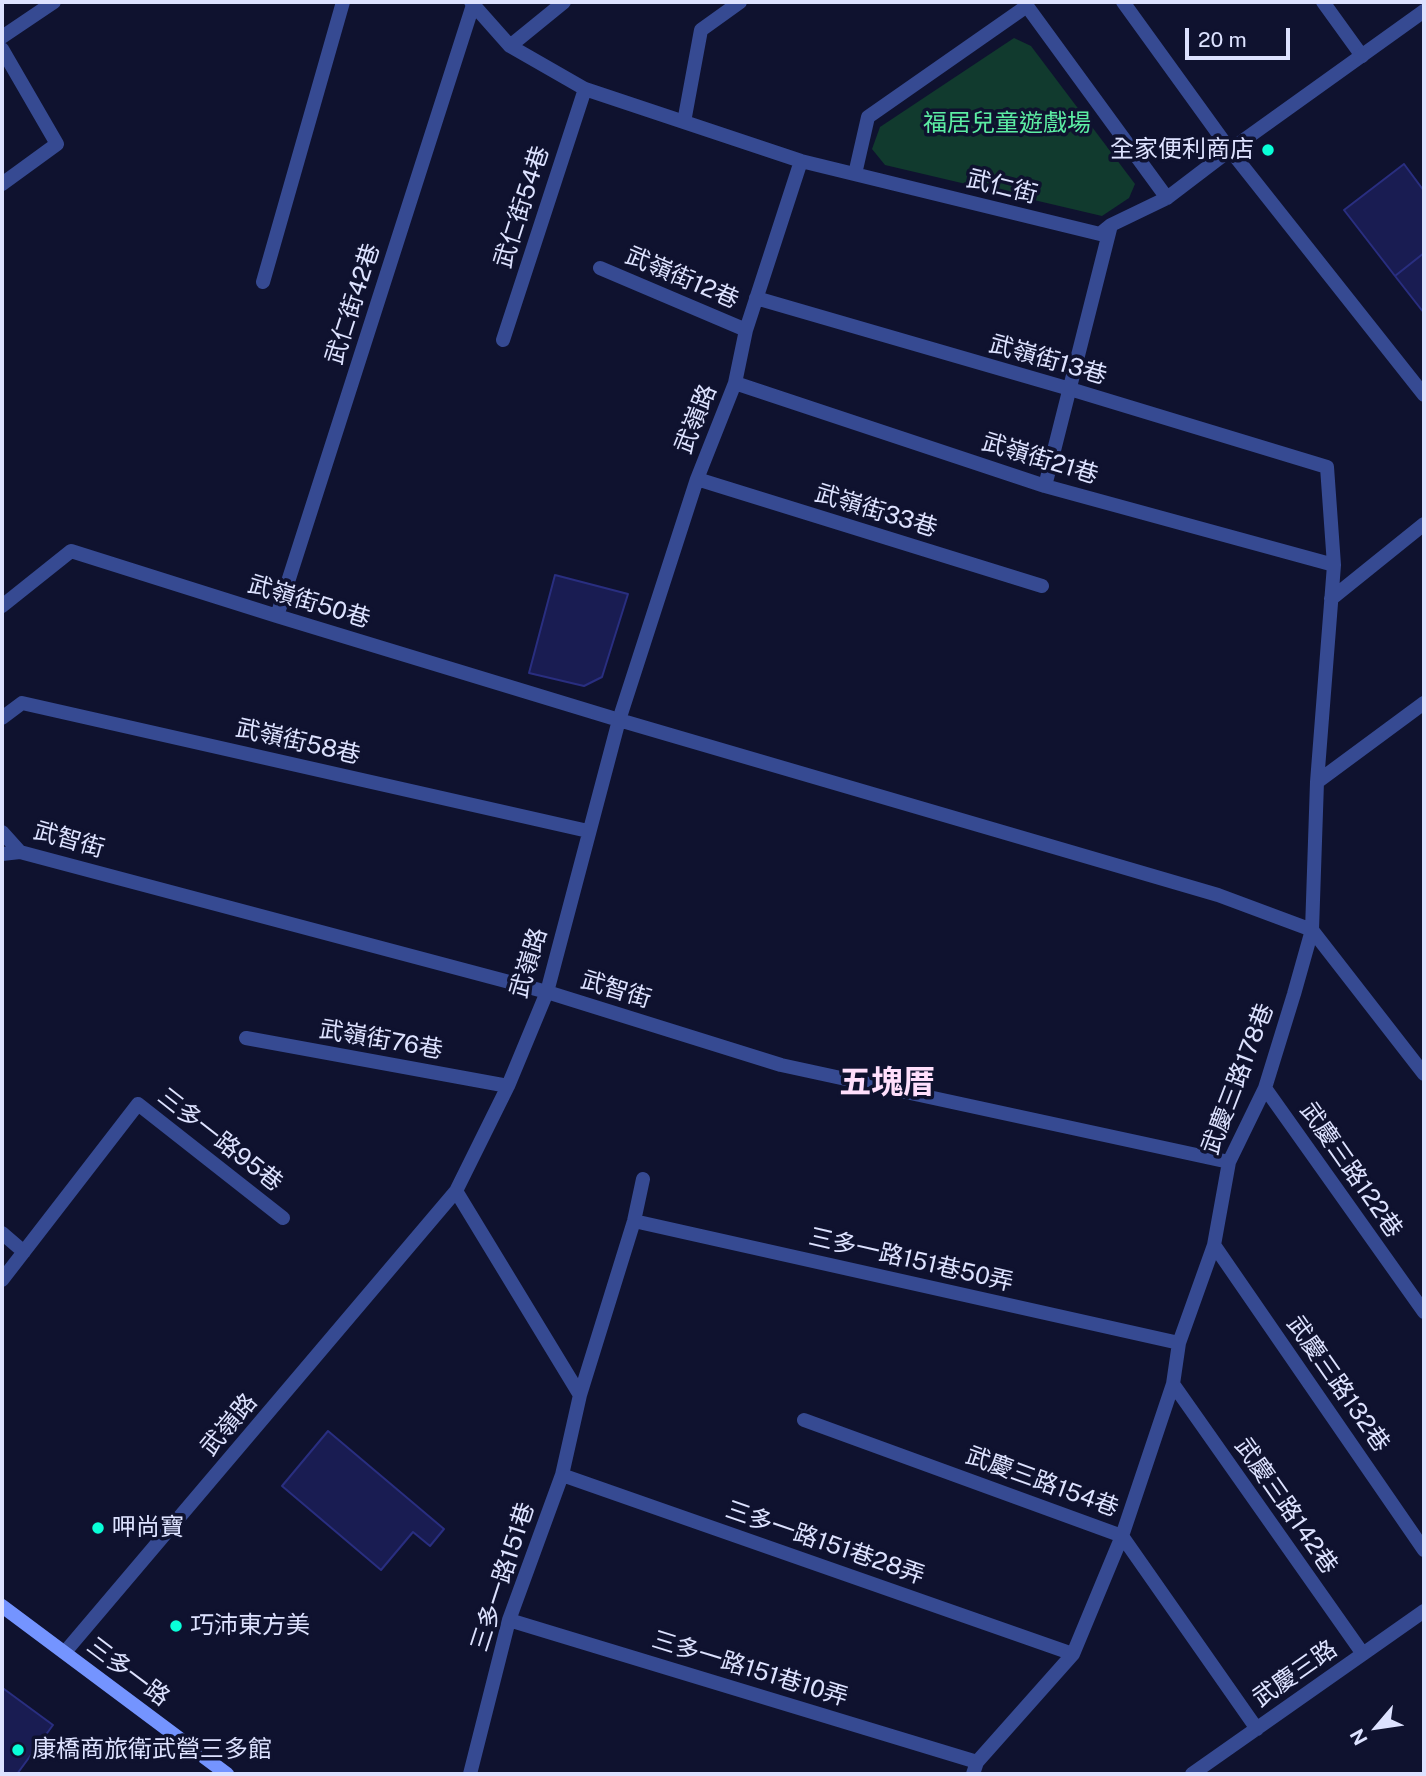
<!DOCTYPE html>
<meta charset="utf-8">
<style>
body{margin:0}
#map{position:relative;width:1426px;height:1776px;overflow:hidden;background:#0f122f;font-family:"Public Sans",sans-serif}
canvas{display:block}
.frame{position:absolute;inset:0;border:4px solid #dde2ff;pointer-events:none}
.north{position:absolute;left:1342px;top:1692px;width:70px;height:70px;-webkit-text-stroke:5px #0f122f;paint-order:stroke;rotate:241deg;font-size:19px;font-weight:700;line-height:28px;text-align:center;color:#dde2ff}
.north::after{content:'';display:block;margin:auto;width:24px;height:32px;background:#dde2ff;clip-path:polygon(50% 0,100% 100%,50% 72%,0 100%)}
.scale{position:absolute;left:1185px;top:28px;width:105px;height:32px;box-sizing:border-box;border:4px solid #dde2ff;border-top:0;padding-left:9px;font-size:21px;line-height:24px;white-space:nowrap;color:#dde2ff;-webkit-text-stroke:5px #0f122f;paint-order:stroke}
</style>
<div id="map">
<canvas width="1426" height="1776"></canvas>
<div class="frame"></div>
<div class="north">N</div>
<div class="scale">20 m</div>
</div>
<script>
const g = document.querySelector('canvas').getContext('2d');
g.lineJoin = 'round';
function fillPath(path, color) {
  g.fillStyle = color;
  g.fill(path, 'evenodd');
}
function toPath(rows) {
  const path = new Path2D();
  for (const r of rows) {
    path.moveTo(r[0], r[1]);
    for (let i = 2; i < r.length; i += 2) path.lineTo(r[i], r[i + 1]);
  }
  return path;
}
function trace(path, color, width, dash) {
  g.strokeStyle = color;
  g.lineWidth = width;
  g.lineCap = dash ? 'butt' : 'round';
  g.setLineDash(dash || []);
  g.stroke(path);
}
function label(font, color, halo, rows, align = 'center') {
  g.font = font + ' "Public Sans","Noto Sans TC",sans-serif';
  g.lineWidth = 7;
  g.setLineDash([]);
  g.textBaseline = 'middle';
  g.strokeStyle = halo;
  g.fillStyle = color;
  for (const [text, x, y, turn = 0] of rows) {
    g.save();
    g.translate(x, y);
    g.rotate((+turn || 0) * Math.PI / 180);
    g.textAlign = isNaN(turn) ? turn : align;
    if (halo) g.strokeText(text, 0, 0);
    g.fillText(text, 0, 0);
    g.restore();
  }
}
fillPath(toPath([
 [1014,38,1031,46,1135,184,1129,198,1102,216,885,165,872,149,880,127]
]), '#113a2e');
const building = toPath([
 [1404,164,1424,191,1424,253,1395,276,1344,210,1404,164],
 [1424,253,1424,313,1395,276,1424,253],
 [555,575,628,594,602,677,584,686,529,673,555,575],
 [328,1431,444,1529,430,1546,413,1532,381,1570,282,1486,328,1431],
 [4,1689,53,1725,17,1774,2,1774,2,1692,4,1689]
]);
fillPath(building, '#191c52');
trace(building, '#292e80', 2);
trace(toPath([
 [1123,2,1230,150],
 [1323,2,1362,56],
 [263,282,343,2]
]), '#364a92', 14);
trace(toPath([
 [471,2,510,46,585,89,801,161,1100,234,1111,225,1167,198,1230,150,1424,395],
 [1024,2,1167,198],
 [2,37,54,2],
 [510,46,564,2],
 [2,49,57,144,2,184],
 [684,122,701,30,740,2],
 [1230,150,1424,11],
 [855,174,868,117,1027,6],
 [600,268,746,330],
 [756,298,1070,389,1327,467,1334,565,1317,782,1312,930,1294,994,1265,1088,1229,1162,1214,1245,1179,1343,1173,1384,1122,1536,1073,1654,977,1762,973,1774],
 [503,340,585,89],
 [735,383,1045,486,1334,565],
 [697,479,1042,586],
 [1045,486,1111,225],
 [1331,599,1424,524],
 [2,606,71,551,277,616,619,720,1218,895,1312,930,1424,1074],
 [277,616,473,5],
 [2,718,22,703,588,831],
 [1317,782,1424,703],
 [2,832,20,852,547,992,781,1065,1229,1162],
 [2,854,20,852],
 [246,1038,508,1086],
 [1265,1088,1424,1312],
 [456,1191,580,1395],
 [634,1221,1179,1343],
 [2,1233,24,1252],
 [1214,1245,1424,1550],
 [2,1280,138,1104,283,1218],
 [1173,1384,1363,1654],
 [804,1420,1122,1536,1257,1729],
 [562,1475,1073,1654],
 [509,1620,977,1762],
 [65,1652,456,1191,508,1086,547,992,619,720,697,479,735,383,746,330,801,161],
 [470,1774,509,1620,562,1475,580,1395,634,1221,643,1179],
 [1192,1774,1424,1611]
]), '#364a92', 14);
trace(toPath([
 [2,1606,227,1774]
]), '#7494ff', 14);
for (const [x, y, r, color] of [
 [1268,150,7,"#09ffd8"],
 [98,1528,7,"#09ffd8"],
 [176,1626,7,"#09ffd8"],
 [18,1750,7,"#09ffd8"]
]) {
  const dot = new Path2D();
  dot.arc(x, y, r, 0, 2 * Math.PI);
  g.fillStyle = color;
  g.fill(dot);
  trace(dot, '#0f122f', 2.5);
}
label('24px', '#5ceda3', '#0f122f', [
 ["福居兒童遊戲場",1007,124]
]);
label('24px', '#dde2ff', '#0f122f', [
 ["全家便利商店",1254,150,"right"],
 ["呷尚寶",112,1528],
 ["巧沛東方美",190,1626],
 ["康橋商旅衛武營三多館",32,1750]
], 'left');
label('24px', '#dde2ff', '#0f122f', [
 ["武仁街",1002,187,14],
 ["武仁街54巷",522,207,-72],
 ["武嶺街12巷",682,278,23],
 ["武仁街42巷",353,304,-72],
 ["武嶺街13巷",1048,360,16],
 ["武嶺路",696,419,-68],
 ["武嶺街21巷",1040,459,17],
 ["武嶺街33巷",876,511,17],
 ["武嶺街50巷",309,602,17],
 ["武嶺街58巷",298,742,13],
 ["武智街",69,840,16],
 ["武嶺路",529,963,-73],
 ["武智街",616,990,17],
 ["武嶺街76巷",381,1040,10],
 ["武慶三路178巷",1238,1079,-69],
 ["三多一路95巷",220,1140,38],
 ["武慶三路122巷",1351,1170,55],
 ["三多一路151巷50弄",911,1260,13],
 ["武慶三路132巷",1338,1384,55],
 ["武嶺路",229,1425,-50],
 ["武慶三路154巷",1042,1482,20],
 ["武慶三路142巷",1286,1506,55],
 ["三多一路151巷28弄",825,1543,19],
 ["三多一路151巷",503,1577,-72],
 ["三多一路151巷10弄",750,1669,17],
 ["三多一路",128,1672,37],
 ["武慶三路",1295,1674,-35]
]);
label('bold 32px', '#ffdffc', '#0f122f', [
 ["五塊厝",887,1083]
]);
</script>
